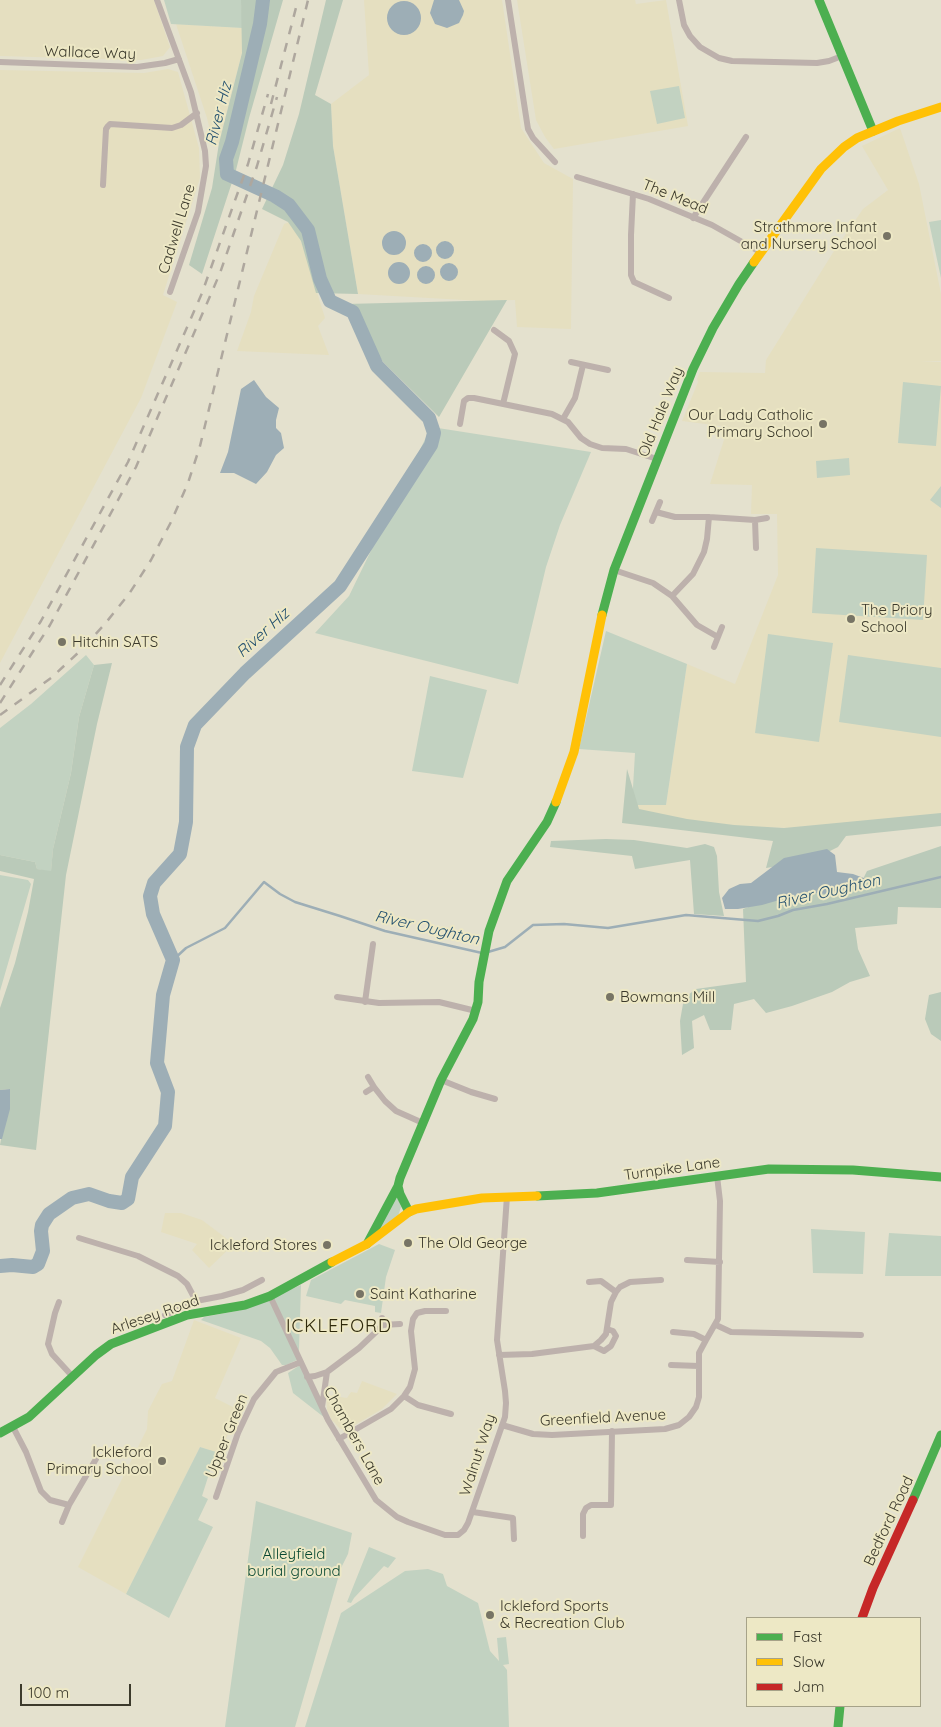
<!DOCTYPE html>
<style>
body{margin:0}
#map{position:relative;width:941px;height:1727px;overflow:hidden;background:#e4e1ce;font-family:Quicksand,sans-serif}
canvas{display:block}
.legend{position:absolute;left:746px;top:1617px;width:175px;height:90px;box-sizing:border-box;background:#ede8c5;border:1px solid #a6a288;margin:0;padding:6px 9px;list-style:none;font-size:15px;color:#3c3a2c}
.legend li{display:flex;align-items:center;gap:10px;height:25px}
.legend b{width:25px;border:1px solid #a6a288}
.scale{position:absolute;left:20px;top:1684px;width:111px;height:22px;box-sizing:border-box;border:2px solid #3c3a2c;border-top:0;padding-left:6px;font-size:15px;line-height:18px;white-space:nowrap;color:#3c3a2c;-webkit-text-stroke:4px #ede8c5;paint-order:stroke}
</style>
<div id="map">
<canvas width="941" height="1727"></canvas>
<ul class="legend">
<li><b style="height:6px;background:#4caf50"></b>Fast</li>
<li><b style="height:6px;background:#ffc107"></b>Slow</li>
<li><b style="height:6px;background:#c62828"></b>Jam</li>
</ul>
<div class="scale">100 m</div>
</div>
<script>
const g = document.querySelector('canvas').getContext('2d');
g.lineJoin = 'round';
function fillPath(path, color) {
  g.fillStyle = color;
  g.fill(path, 'evenodd');
}
function toPath(rows) {
  const path = new Path2D();
  for (const r of rows) {
    if (r.length === 3) {
      path.moveTo(r[0] + r[2], r[1]);
      path.arc(r[0], r[1], r[2], 0, 2 * Math.PI);
      continue;
    }
    path.moveTo(r[0], r[1]);
    for (let i = 2; i < r.length; i += 2) path.lineTo(r[i], r[i + 1]);
  }
  return path;
}
function trace(path, color, width, dash) {
  g.strokeStyle = color;
  g.lineWidth = width;
  g.lineCap = dash ? 'butt' : 'round';
  g.setLineDash(dash || []);
  g.stroke(path);
}
function label(font, color, halo, rows, align = 'center') {
  g.font = font + ' Quicksand,sans-serif';
  g.lineWidth = 4;
  g.setLineDash([]);
  g.textBaseline = 'middle';
  g.strokeStyle = halo;
  g.fillStyle = color;
  for (const [text, x, y, turn = 0] of rows) {
    g.save();
    g.translate(x, y);
    g.rotate((+turn || 0) * Math.PI / 180);
    g.textAlign = isNaN(turn) ? turn : align;
    if (halo) g.strokeText(text, 0, 0);
    g.fillText(text, 0, 0);
    g.restore();
  }
}
fillPath(toPath([
 [0,0,154,0,170,47,163,56,141,60,0,56],
 [364,0,502,0,521,128,544,163,573,179,571,329,517,327,515,300,482,301,358,294,333,146,331,104,369,75],
 [517,0,635,0,636,4,666,0,688,126,554,149,545,137,536,120],
 [176,24,243,28,242,53,219,143,213,142,207,118],
 [168,69,178,72,199,148,200,178,163,295,177,302,141,398,0,663,0,70,144,73],
 [900,128,919,184,941,294,941,361,920,362,941,362,941,821,875,830,632,824,632,805,666,805,687,664,735,684,778,575,777,514,751,514,752,485,710,484,728,427,682,421,698,382,697,379,700,372,765,373,766,360,834,251,863,209,888,190,862,146],
 [289,222,301,241,325,318,318,326,329,355,237,351,251,312,254,296,284,224],
 [165,1213,181,1213,202,1220,234,1244,209,1268,192,1250,197,1244,161,1232],
 [194,1320,241,1338,215,1398,239,1410,219,1454,200,1447,126,1594,78,1567,147,1429,148,1411,162,1384,172,1381],
 [362,1381,397,1394,382,1409,348,1429,340,1429,334,1422,332,1421,327,1410,326,1395,347,1398,351,1392,357,1393]
]), '#e5dfc0');
fillPath(toPath([
 [164,0,241,0,243,28,171,24],
 [679,86,685,118,657,124,650,91],
 [941,220,941,278,929,222],
 [903,382,941,386,936,446,898,443],
 [438,428,591,452,560,525,546,567,518,684,315,633,349,596,430,429],
 [849,458,850,475,817,478,816,461],
 [941,486,941,508,930,500],
 [816,548,927,555,923,620,812,613],
 [606,631,687,664,666,805,632,805,635,753,579,749],
 [768,634,833,643,819,742,755,733],
 [86,655,94,665,79,717,71,773,53,849,51,872,37,869,35,862,0,855,0,728,31,704],
 [848,655,941,668,941,737,839,722],
 [430,676,487,690,463,778,412,771],
 [0,875,28,880,31,884,0,991],
 [395,1198,398,1199,401,1207,398,1216,383,1228,380,1227],
 [811,1229,865,1232,863,1274,813,1273],
 [889,1233,941,1236,941,1276,885,1276],
 [379,1244,395,1250,386,1277,381,1313,375,1312,375,1306,345,1300,341,1304,306,1296,311,1280],
 [301,1285,299,1349,297,1360,286,1365,282,1365,270,1348,261,1341,201,1320,204,1317,242,1310],
 [300,1365,325,1418,293,1393,288,1373],
 [200,1447,216,1452,202,1496,208,1499,198,1520,213,1527,169,1618,126,1594],
 [256,1501,352,1533,348,1554,341,1568,295,1727,225,1727],
 [369,1547,396,1558,388,1568,384,1566,354,1598,351,1603,347,1602],
 [428,1569,443,1574,447,1586,478,1603,490,1651,499,1661,497,1638,506,1637,509,1664,503,1665,507,1670,509,1727,305,1727,341,1613,405,1571]
]), '#c2d2c1');
fillPath(toPath([
 [241,0,283,0,249,118,236,170,202,274,189,265,212,188,219,143,242,53],
 [326,0,343,0,315,95,331,104,333,146,358,294,316,293,301,241,288,222,262,209,283,165,299,114],
 [507,300,439,417,383,362,346,304],
 [112,663,97,724,66,875,36,1150,0,1145,10,1089,0,1090,0,1008,15,963,28,912,34,879,0,871,0,855,35,862,37,869,51,871,53,849,71,773,79,717,94,665],
 [627,769,639,809,687,819,734,825,784,828,941,813,941,826,846,836,838,847,810,861,766,868,773,841,622,823],
 [606,839,634,840,687,848,705,844,714,847,717,856,719,892,724,916,694,914,690,860,635,869,632,856,550,847,551,841],
 [941,846,941,908,898,907,897,924,855,928,858,949,870,976,850,982,832,992,792,1006,766,1013,754,999,734,1004,731,1030,710,1030,704,1015,692,1021,694,1048,682,1055,680,1021,684,998,696,989,746,982,743,909,794,890,862,881,867,871],
 [941,992,941,1041,931,1034,925,1019,929,995]
]), '#bacab9');
fillPath(toPath([
 [434,0,459,0,464,11,463,15,459,23,447,28,435,24,430,13],
 [404,18,17],
 [394,243,12],
 [445,250,9],
 [423,253,9],
 [399,273,11],
 [449,272,9],
 [426,275,9],
 [254,380,266,397,279,408,276,420,276,428,281,433,284,448,276,455,267,472,256,484,234,473,220,473,228,452,241,389],
 [827,849,835,855,837,872,853,874,869,880,864,886,847,887,825,894,807,892,762,905,738,909,725,909,722,898,729,889,740,884,751,883,784,858],
 [10,1089,10,1109,2,1139,0,1139,0,1090]
]), '#9daeb6');
trace(toPath([
 [488,952,505,947,533,925,564,924,608,928,686,915,758,921,778,916,793,910,827,904,941,877],
 [173,960,186,948,225,928,264,882,280,894,295,902,340,916,385,931,482,953]
]), '#9daeb6', 2.5);
trace(toPath([
 [0,1266,12,1265,33,1267,38,1264,43,1251,41,1231,42,1225,49,1214,72,1198,89,1194,109,1201,122,1203,128,1199,132,1177,165,1126,168,1092,157,1063,163,995,173,960,153,914,150,896,154,883,180,854,186,822,187,747,195,725,245,673,340,586,431,445,434,433,429,418,377,366,353,312,330,301,320,279,308,230,289,205,275,196,227,174,226,159,232,142,260,24,263,0]
]), '#9daeb6', 14);
trace(toPath([
 [157,0,191,92,205,151,206,166,198,212,170,292],
 [508,0,528,129,533,138,555,162],
 [679,0,684,25,690,36,700,47,719,58,732,61,817,63,829,61,842,56],
 [0,62,137,67,165,63,179,59],
 [577,177,649,199,712,225,760,252],
 [103,185,106,129,108,126,110,124,172,128,181,125,197,113],
 [633,194,631,235,631,275,634,282,669,298],
 [693,218,746,137],
 [494,330,509,341,515,354,503,404],
 [571,362,608,370],
 [563,419,575,398,583,365],
 [460,424,464,401,468,398,474,398,552,414,568,422,581,438,590,444,602,448,626,449,657,459],
 [709,517,755,520,767,518],
 [755,520,756,548],
 [652,521,660,502],
 [614,570,653,583,672,596,693,574,704,552,707,539,709,517,675,517,656,512],
 [672,596,697,625,718,637],
 [714,647,722,627],
 [337,997,379,1003,439,1002,476,1011],
 [365,1002,373,944],
 [441,1080,471,1092,495,1099],
 [374,1087,385,1101,396,1111,423,1123],
 [366,1092,374,1087,368,1077],
 [79,1238,138,1256,178,1276,187,1284,196,1301],
 [687,1260,720,1262],
 [589,1282,601,1281,616,1292],
 [270,1296,328,1420,376,1500,397,1517,408,1522,445,1535,458,1535,464,1530,468,1523,505,1417,506,1403,505,1391,497,1340,507,1196],
 [59,1302,55,1313,48,1344,52,1354,73,1377],
 [165,1315,196,1301,222,1296,243,1290,262,1280],
 [382,1325,400,1324],
 [716,1325,731,1332,861,1335],
 [673,1332,694,1334,706,1340],
 [594,1346,604,1351,611,1346,616,1336,613,1331,607,1329],
 [499,1355,532,1354,594,1346,601,1340,606,1334,611,1302,616,1292,620,1287,630,1282,661,1280],
 [671,1365,699,1366],
 [307,1377,315,1376,327,1372,359,1348,379,1329,382,1325,382,1318],
 [404,1396,418,1405,451,1414],
 [322,1407,327,1372],
 [502,1425,533,1434,552,1435,665,1429,679,1425,689,1417,696,1407,699,1397,699,1353,706,1340,718,1319,720,1201,717,1176],
 [13,1427,26,1452,41,1491,50,1500,69,1505,96,1459],
 [339,1439,391,1409,404,1396,410,1387,415,1369,411,1331,413,1319,417,1313,425,1311,446,1311],
 [216,1497,238,1433,254,1399,276,1372,301,1362],
 [473,1512,513,1518,514,1539],
 [62,1522,69,1505],
 [583,1536,583,1514,586,1508,591,1505,611,1505,612,1431]
]), '#bdb1ac', 6);
trace(toPath([
 [819,0,873,131],
 [602,615,614,570,693,369,713,328,739,284,754,262],
 [537,1196,597,1193,769,1169,853,1170,941,1177],
 [409,1212,400,1194,398,1186,400,1178,441,1080,473,1019,478,1002,479,982,489,931,507,881,547,822,556,802],
 [367,1244,398,1186],
 [0,1433,29,1417,96,1355,111,1344,187,1315,245,1305,270,1296,332,1262],
 [913,1500,941,1435],
 [838,1727,840,1706]
]), '#4caf50', 9);
trace(toPath([
 [754,262,821,169,844,147,857,138,898,121,941,107],
 [556,802,574,752,602,615],
 [332,1262,367,1244,409,1212,416,1209,482,1198,537,1196]
]), '#ffc107', 9);
trace(toPath([
 [862,1618,873,1588,913,1500]
]), '#c62828', 9);
trace(toPath([
 [271,104,298,0],
 [0,685,41,621,128,462,202,293,248,164,268,94],
 [0,703,50,625,136,467,220,273,257,166,277,97],
 [0,715,51,678,79,652,104,625,129,594,151,560,171,522,188,483,200,446,308,0]
]), '#aea79e', 2.5, [9, 9]);
for (const [x, y, r, color] of [
 [887,236,5,"#777465"],
 [823,424,5,"#777465"],
 [851,619,5,"#777465"],
 [62,642,5,"#777465"],
 [610,997,5,"#777465"],
 [408,1243,5,"#777465"],
 [327,1245,5,"#777465"],
 [360,1294,5,"#777465"],
 [162,1461,5,"#777465"],
 [490,1615,5,"#777465"]
]) {
  const dot = new Path2D();
  dot.arc(x, y, r, 0, 2 * Math.PI);
  g.fillStyle = color;
  g.fill(dot);
  trace(dot, '#ede8c5', 2);
}
label('15px', '#3c3a2c', '#ede8c5', [
 ["Wallace Way",90,53,2],
 ["The Mead",675,197,22],
 ["Cadwell Lane",177,229,-73],
 ["Old Hale Way",661,412,-68],
 ["Turnpike Lane",672,1169,-8],
 ["Arlesey Road",155,1315,-19],
 ["Greenfield Avenue",603,1418,-3],
 ["Upper Green",227,1436,-68],
 ["Chambers Lane",354,1436,61],
 ["Walnut Way",478,1455,-72],
 ["Bedford Road",889,1521,-65]
]);
label('15px', '#3c3a2c', '#ede8c5', [
 ["Strathmore Infant",877,227,"right"],
 ["and Nursery School",877,244,"right"],
 ["Our Lady Catholic",813,415,"right"],
 ["Primary School",813,432,"right"],
 ["The Priory",861,610],
 ["School",861,627],
 ["Hitchin SATS",72,642],
 ["Bowmans Mill",620,997],
 ["The Old George",418,1243],
 ["Ickleford Stores",317,1245,"right"],
 ["Saint Katharine",370,1294],
 ["Ickleford",152,1452,"right"],
 ["Primary School",152,1469,"right"],
 ["Ickleford Sports",500,1606],
 ["& Recreation Club",500,1623]
], 'left');
label('15px', '#084832', '#ede8c5', [
 ["Alleyfield",294,1554],
 ["burial ground",294,1571]
]);
label('italic 16px', '#245170', '#ede8c5', [
 ["River Hiz",219,114,-76],
 ["River Hiz",263,633,-42],
 ["River Oughton",828,892,-13],
 ["River Oughton",427,928,13]
]);
g.letterSpacing = '1px';
label('18px', '#2e290c', '#ede8c5', [
 ["ICKLEFORD",339,1327]
]);
g.letterSpacing = '0px';
</script>
